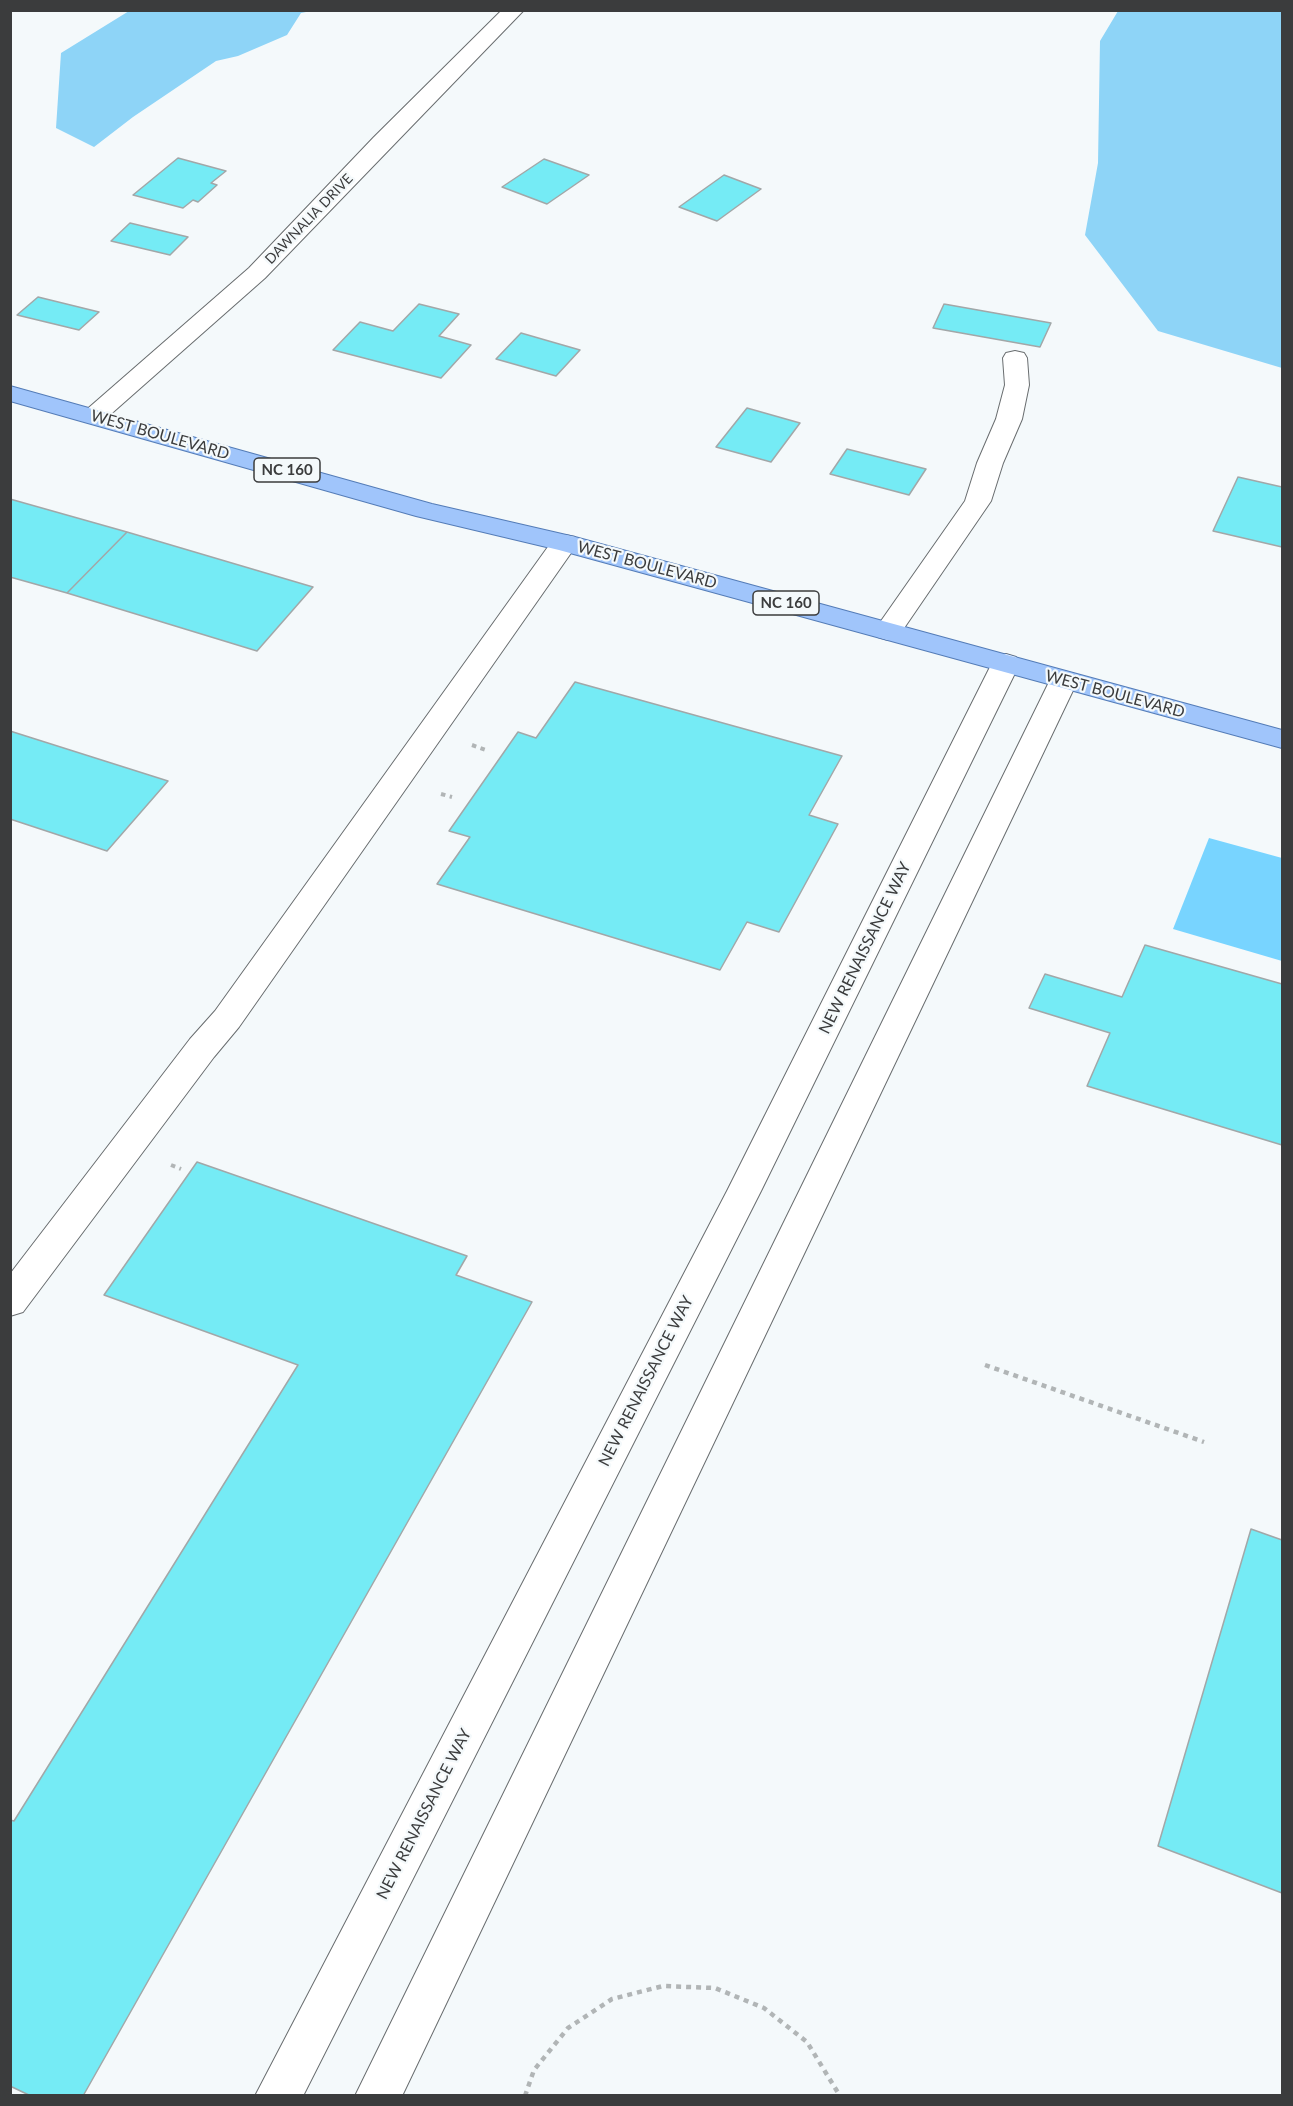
<!DOCTYPE html>
<style>
body{margin:0}
#map{position:relative;width:1293px;height:2106px;overflow:hidden;background:#f4f9fb;font-family:Lato,sans-serif}
canvas{display:block}
.frame{position:absolute;inset:0;border:12px solid #3b3c3d;pointer-events:none}
</style>
<div id="map">
<canvas width="1293" height="2106"></canvas>
<div class="frame"></div>
</div>
<script>
const g = document.querySelector('canvas').getContext('2d');
g.lineJoin = 'round';
function fillPath(path, color) {
  g.fillStyle = color;
  g.fill(path, 'evenodd');
}
function toPath(rows) {
  const path = new Path2D();
  for (const r of rows) {
    path.moveTo(r[0], r[1]);
    for (let i = 2; i < r.length; i += 2) path.lineTo(r[i], r[i + 1]);
  }
  return path;
}
function trace(path, color, width, dash) {
  g.strokeStyle = color;
  g.lineWidth = width;
  g.lineCap = dash ? 'butt' : 'round';
  g.setLineDash(dash || []);
  g.stroke(path);
}
function label(font, color, halo, rows, align = 'center') {
  g.font = font + ' Lato,sans-serif';
  g.lineWidth = 4.5;
  g.setLineDash([]);
  g.textBaseline = 'middle';
  g.strokeStyle = halo;
  g.fillStyle = color;
  for (const [text, x, y, turn = 0] of rows) {
    g.save();
    g.translate(x, y);
    g.rotate((+turn || 0) * Math.PI / 180);
    g.textAlign = isNaN(turn) ? turn : align;
    if (halo) g.strokeText(text, 0, 0);
    g.fillText(text, 0, 0);
    g.restore();
  }
}
fillPath(toPath([
 [1209,838,1282,858,1282,961,1173,929]
]), '#78d4ff');
fillPath(toPath([
 [129,11,129,10,311,11,301,13,287,35,238,56,216,61,133,117,94,147,56,128,61,53],
 [1118,11,1282,11,1282,368,1158,331,1085,235,1098,163,1100,41]
]), '#8ed4f7');
const building = toPath([
 [178,158,226,171,211,183,217,185,198,202,193,200,183,208,133,195,178,158],
 [544,159,589,175,547,204,502,187,544,159],
 [724,175,761,189,717,221,679,207,724,175],
 [130,223,188,237,170,255,111,241,130,223],
 [38,297,99,312,79,330,17,315,38,297],
 [419,304,459,314,439,336,471,345,441,378,333,350,360,322,393,331,419,304],
 [944,304,1051,323,1040,347,933,328,944,304],
 [521,333,580,350,556,376,496,359,521,333],
 [747,408,800,423,771,462,716,447,747,408],
 [847,449,926,469,909,495,830,474,847,449],
 [1238,477,1282,487,1282,547,1213,531,1238,477],
 [10,499,127,532,67,593,10,577,10,499],
 [127,532,313,587,257,651,67,593,127,532],
 [575,682,842,756,809,815,838,824,779,932,747,922,720,970,437,884,470,837,449,831,518,732,536,738,575,682],
 [10,731,168,781,107,851,10,819,10,731],
 [1145,945,1282,984,1282,1145,1087,1086,1110,1033,1029,1008,1045,974,1122,997,1145,945],
 [197,1162,467,1256,456,1275,532,1302,83,2096,31,2096,10,2086,10,1820,14,1821,298,1365,104,1295,197,1162],
 [1251,1529,1282,1540,1282,1893,1158,1846,1251,1529]
]);
fillPath(building, '#75ebf5');
trace(building, '#a2a7a8', 1.5);
const minor = toPath([
 [502,10,524,10,265,278,103,421,94,424,85,421,81,416,85,411,249,268,374,137,502,10],
 [1015,351,1024,353,1027,358,1029,385,1022,419,1003,463,991,501,898,637,888,640,878,637,874,631,965,501,977,463,996,419,1005,385,1003,358,1006,353,1015,351],
 [565,535,575,537,578,543,239,1027,214,1057,23,1312,10,1316,10,1274,190,1039,215,1011,555,537,565,535],
 [1006,654,1016,657,1020,663,761,1191,303,2096,255,2096,727,1191,992,663,996,657,1006,654],
 [1064,671,1074,674,1078,680,402,2096,355,2096,1050,680,1054,674,1064,671]
]);
const major = toPath([
 [10,386,432,504,575,537,1282,730,1282,748,559,550,416,516,10,401,10,386]
]);
trace(minor, '#696d6f', 2);
trace(major, '#547cb7', 2);
trace(toPath([
 [472,745,486,750],
 [441,794,452,797],
 [171,1165,181,1169]
]), '#b1b5b6', 4, [4.5, 4.5]);
trace(toPath([
 [985,1365,1204,1442],
 [525,2096,534,2070,568,2028,612,1999,663,1986,715,1988,764,2008,807,2042,840,2096]
]), '#b1b5b6', 4.5, [5, 5]);
fillPath(minor, '#fff');
fillPath(major, '#a0c5fb');
label('14px', '#3b3c3d', '#f4f9fb', [
 ["DAWNALIA DRIVE",309,219,-46]
]);
for (const [x, y, w] of [
 [287,470,66],
 [786,603,66]
]) {
  const box = new Path2D();
  box.roundRect(x - w / 2, y - 12, w, 24, 4.5);
  g.fillStyle = '#f4f9fb';
  g.fill(box);
  trace(box, '#3b3c3d', 1.5);
}
label('bold 15px', '#3b3c3d', null, [
 ["NC 160",287,470],
 ["NC 160",786,603]
]);
label('16px', '#3b3c3d', '#f4f9fb', [
 ["WEST BOULEVARD",160,435,16],
 ["WEST BOULEVARD",647,565,15],
 ["WEST BOULEVARD",1115,694,15],
 ["NEW RENAISSANCE WAY",865,948,-64],
 ["NEW RENAISSANCE WAY",646,1381,-63],
 ["NEW RENAISSANCE WAY",424,1814,-63]
]);
</script>
